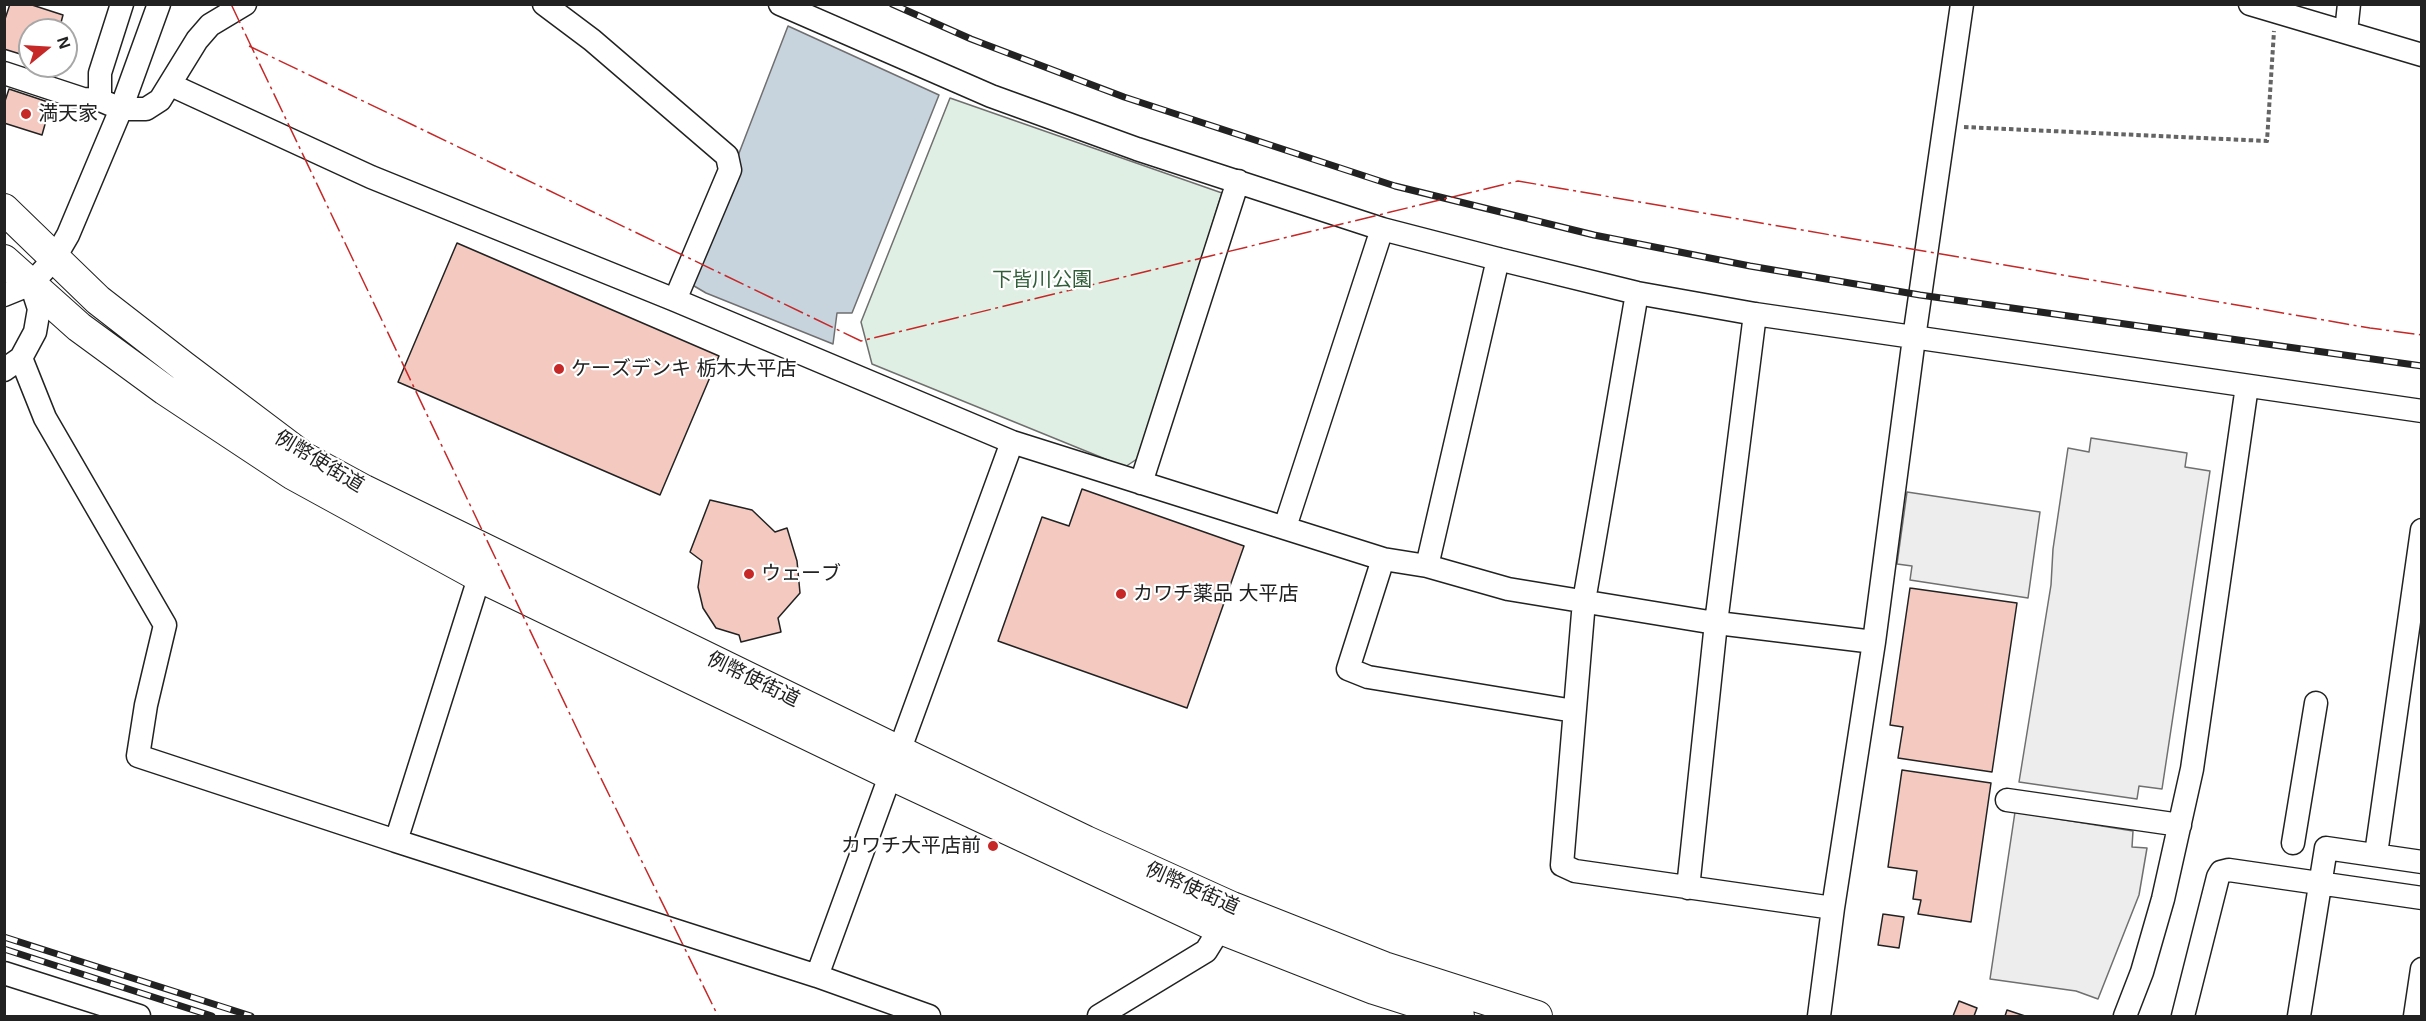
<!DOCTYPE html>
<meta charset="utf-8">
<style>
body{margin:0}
#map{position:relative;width:2426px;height:1021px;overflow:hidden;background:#fff;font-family:Helvetica,sans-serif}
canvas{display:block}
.frame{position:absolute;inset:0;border:6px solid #222;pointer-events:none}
.north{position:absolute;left:18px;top:18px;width:60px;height:60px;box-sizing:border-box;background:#fff;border:2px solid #a7a7a7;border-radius:50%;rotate:72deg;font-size:16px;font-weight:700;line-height:24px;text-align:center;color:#222}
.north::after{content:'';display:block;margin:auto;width:21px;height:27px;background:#c62828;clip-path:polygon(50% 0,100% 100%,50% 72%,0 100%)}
</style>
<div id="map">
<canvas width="2426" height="1021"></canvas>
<div class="frame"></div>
<div class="north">N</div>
</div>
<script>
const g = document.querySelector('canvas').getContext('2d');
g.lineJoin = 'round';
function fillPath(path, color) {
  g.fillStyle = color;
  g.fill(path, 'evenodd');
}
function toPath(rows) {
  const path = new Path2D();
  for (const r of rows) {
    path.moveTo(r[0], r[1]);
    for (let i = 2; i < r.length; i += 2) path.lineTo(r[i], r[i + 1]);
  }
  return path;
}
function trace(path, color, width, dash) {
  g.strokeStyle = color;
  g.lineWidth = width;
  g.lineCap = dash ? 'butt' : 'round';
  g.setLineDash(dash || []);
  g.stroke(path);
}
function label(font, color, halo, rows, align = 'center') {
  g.font = font + ' Helvetica,"Noto Sans JP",sans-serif';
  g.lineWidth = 4.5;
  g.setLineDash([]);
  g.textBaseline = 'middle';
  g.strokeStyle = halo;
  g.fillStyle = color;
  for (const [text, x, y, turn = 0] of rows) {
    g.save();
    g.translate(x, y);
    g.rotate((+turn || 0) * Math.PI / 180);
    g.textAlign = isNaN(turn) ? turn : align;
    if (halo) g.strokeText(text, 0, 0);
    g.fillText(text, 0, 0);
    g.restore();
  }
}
const green = toPath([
 [950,98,1222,193,1140,457,1125,467,872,364,861,322,950,98]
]);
fillPath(green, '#e0efe3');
trace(green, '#6f6f6f', 1.5);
const parking = toPath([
 [2091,438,2187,453,2185,467,2210,471,2162,789,2139,786,2137,799,2019,782,2051,585,2053,549,2068,448,2089,452,2091,438],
 [1907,492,2040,512,2028,598,1910,580,1912,566,1897,564,1907,492],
 [2015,812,2133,831,2132,847,2147,848,2139,895,2098,999,2076,991,1990,979,2015,812]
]);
fillPath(parking, '#ededed');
trace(parking, '#6f6f6f', 1.5);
const water = toPath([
 [788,26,939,95,852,313,837,313,833,344,706,293,689,283,788,26]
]);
fillPath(water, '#c7d3dd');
trace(water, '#6f6f6f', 1.5);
const building = toPath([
 [10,4,29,4,63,15,59,30,30,30,30,57,4,49,4,22,10,4],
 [9,89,51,103,42,135,4,123,4,104,9,89],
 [457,243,719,356,660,495,398,382,457,243],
 [1082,489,1244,546,1187,708,998,641,1042,517,1069,526,1082,489],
 [710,500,752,510,775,532,787,528,797,561,800,593,778,618,781,632,741,642,739,635,716,628,703,608,698,587,702,561,690,552,710,500],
 [1910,588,2017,603,1992,772,1898,758,1903,727,1890,725,1910,588],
 [1902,770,1991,783,1971,922,1918,914,1921,900,1913,899,1917,871,1888,867,1902,770],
 [1883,914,1904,917,1899,948,1878,945,1883,914],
 [1959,1001,1977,1008,1974,1016,1953,1016,1959,1001],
 [2007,1010,2025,1016,2005,1016,2007,1010]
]);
fillPath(building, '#f3c9c0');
trace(building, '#222', 1.5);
const minor = toPath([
 [544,4,592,40,727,156,730,170,675,300],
 [780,4,991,96,1137,149,1382,229,1498,259,1637,293,1755,314,2422,411],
 [2250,4,2422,55],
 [2346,32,2349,4],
 [4,73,83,99,100,100,121,109,146,109,160,100,197,40,210,25,245,4],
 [171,85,371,177,675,300,1012,442,1383,559,1427,566,1508,589,1709,622,1874,642],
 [100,100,100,73,122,4],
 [1637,293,1584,601,1562,865,1575,871,1833,908],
 [4,295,31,284,54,259,68,235,121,109,159,4],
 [21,358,45,418,165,625,146,705,138,756,396,841],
 [4,370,21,358,35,332,39,309,31,284],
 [1141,483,1238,181],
 [1285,527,1382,229],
 [1383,559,1348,669,1368,677,1574,711],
 [484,562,396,841,817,976,929,1016],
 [1427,566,1498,259],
 [2007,800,2180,825],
 [2293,843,2316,703],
 [2376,854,2422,530],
 [1688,888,1716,623,1755,314],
 [4,973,139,1016],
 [817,976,1012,442],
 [1099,1016,1206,951,1227,917],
 [1819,1016,1833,908,1874,642,1914,338,1962,4],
 [2125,1016,2142,972,2163,899,2192,769,2247,386],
 [2183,1016,2218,877,2221,872,2229,870,2422,898],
 [2299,1016,2326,848,2422,862],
 [2415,1016,2422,969]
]);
const major = toPath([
 [4,209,98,300,183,366,305,458,364,490,899,751,1086,841,1232,907,1384,967,1537,1016],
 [4,260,79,327,165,390,292,474,480,577,889,774,1221,929,1374,989,1459,1016]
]);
trace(minor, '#222', 25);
trace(major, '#222', 32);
trace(toPath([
 [1964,127,2267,141,2274,31]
]), '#646464', 4, [4.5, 3]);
trace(minor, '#fff', 22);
trace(major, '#fff', 30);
const rail = toPath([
 [892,4,971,39,1124,97,1395,186,1594,235,1750,266,1920,295,2422,366],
 [4,937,251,1016],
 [4,949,212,1016]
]);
trace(rail, '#222', 7);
trace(rail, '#fff', 4.5, [14]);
trace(toPath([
 [231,4,588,752,718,1016],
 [249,46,861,341,1518,181,2370,328,2422,335]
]), '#c62828', 1.5, [21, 4.5, 3, 4.5]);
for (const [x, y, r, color] of [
 [26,114,6,"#c62828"],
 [559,369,6,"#c62828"],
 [749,574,6,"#c62828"],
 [1121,594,6,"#c62828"],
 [993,846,6,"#c62828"]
]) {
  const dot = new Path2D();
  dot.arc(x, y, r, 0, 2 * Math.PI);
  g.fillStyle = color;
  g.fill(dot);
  trace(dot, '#fff', 2);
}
label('20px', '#222', '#fff', [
 ["満天家",38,114],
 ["ケーズデンキ 栃木大平店",571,369],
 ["ウェーブ",761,574],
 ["カワチ薬品 大平店",1133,594],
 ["カワチ大平店前",981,846,"right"]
], 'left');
label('20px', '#2f5e38', '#fff', [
 ["下皆川公園",1042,280]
]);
label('20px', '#222', '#fff', [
 ["例幣使街道",319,462,31],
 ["例幣使街道",753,680,26],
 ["例幣使街道",1192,889,24]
]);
</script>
